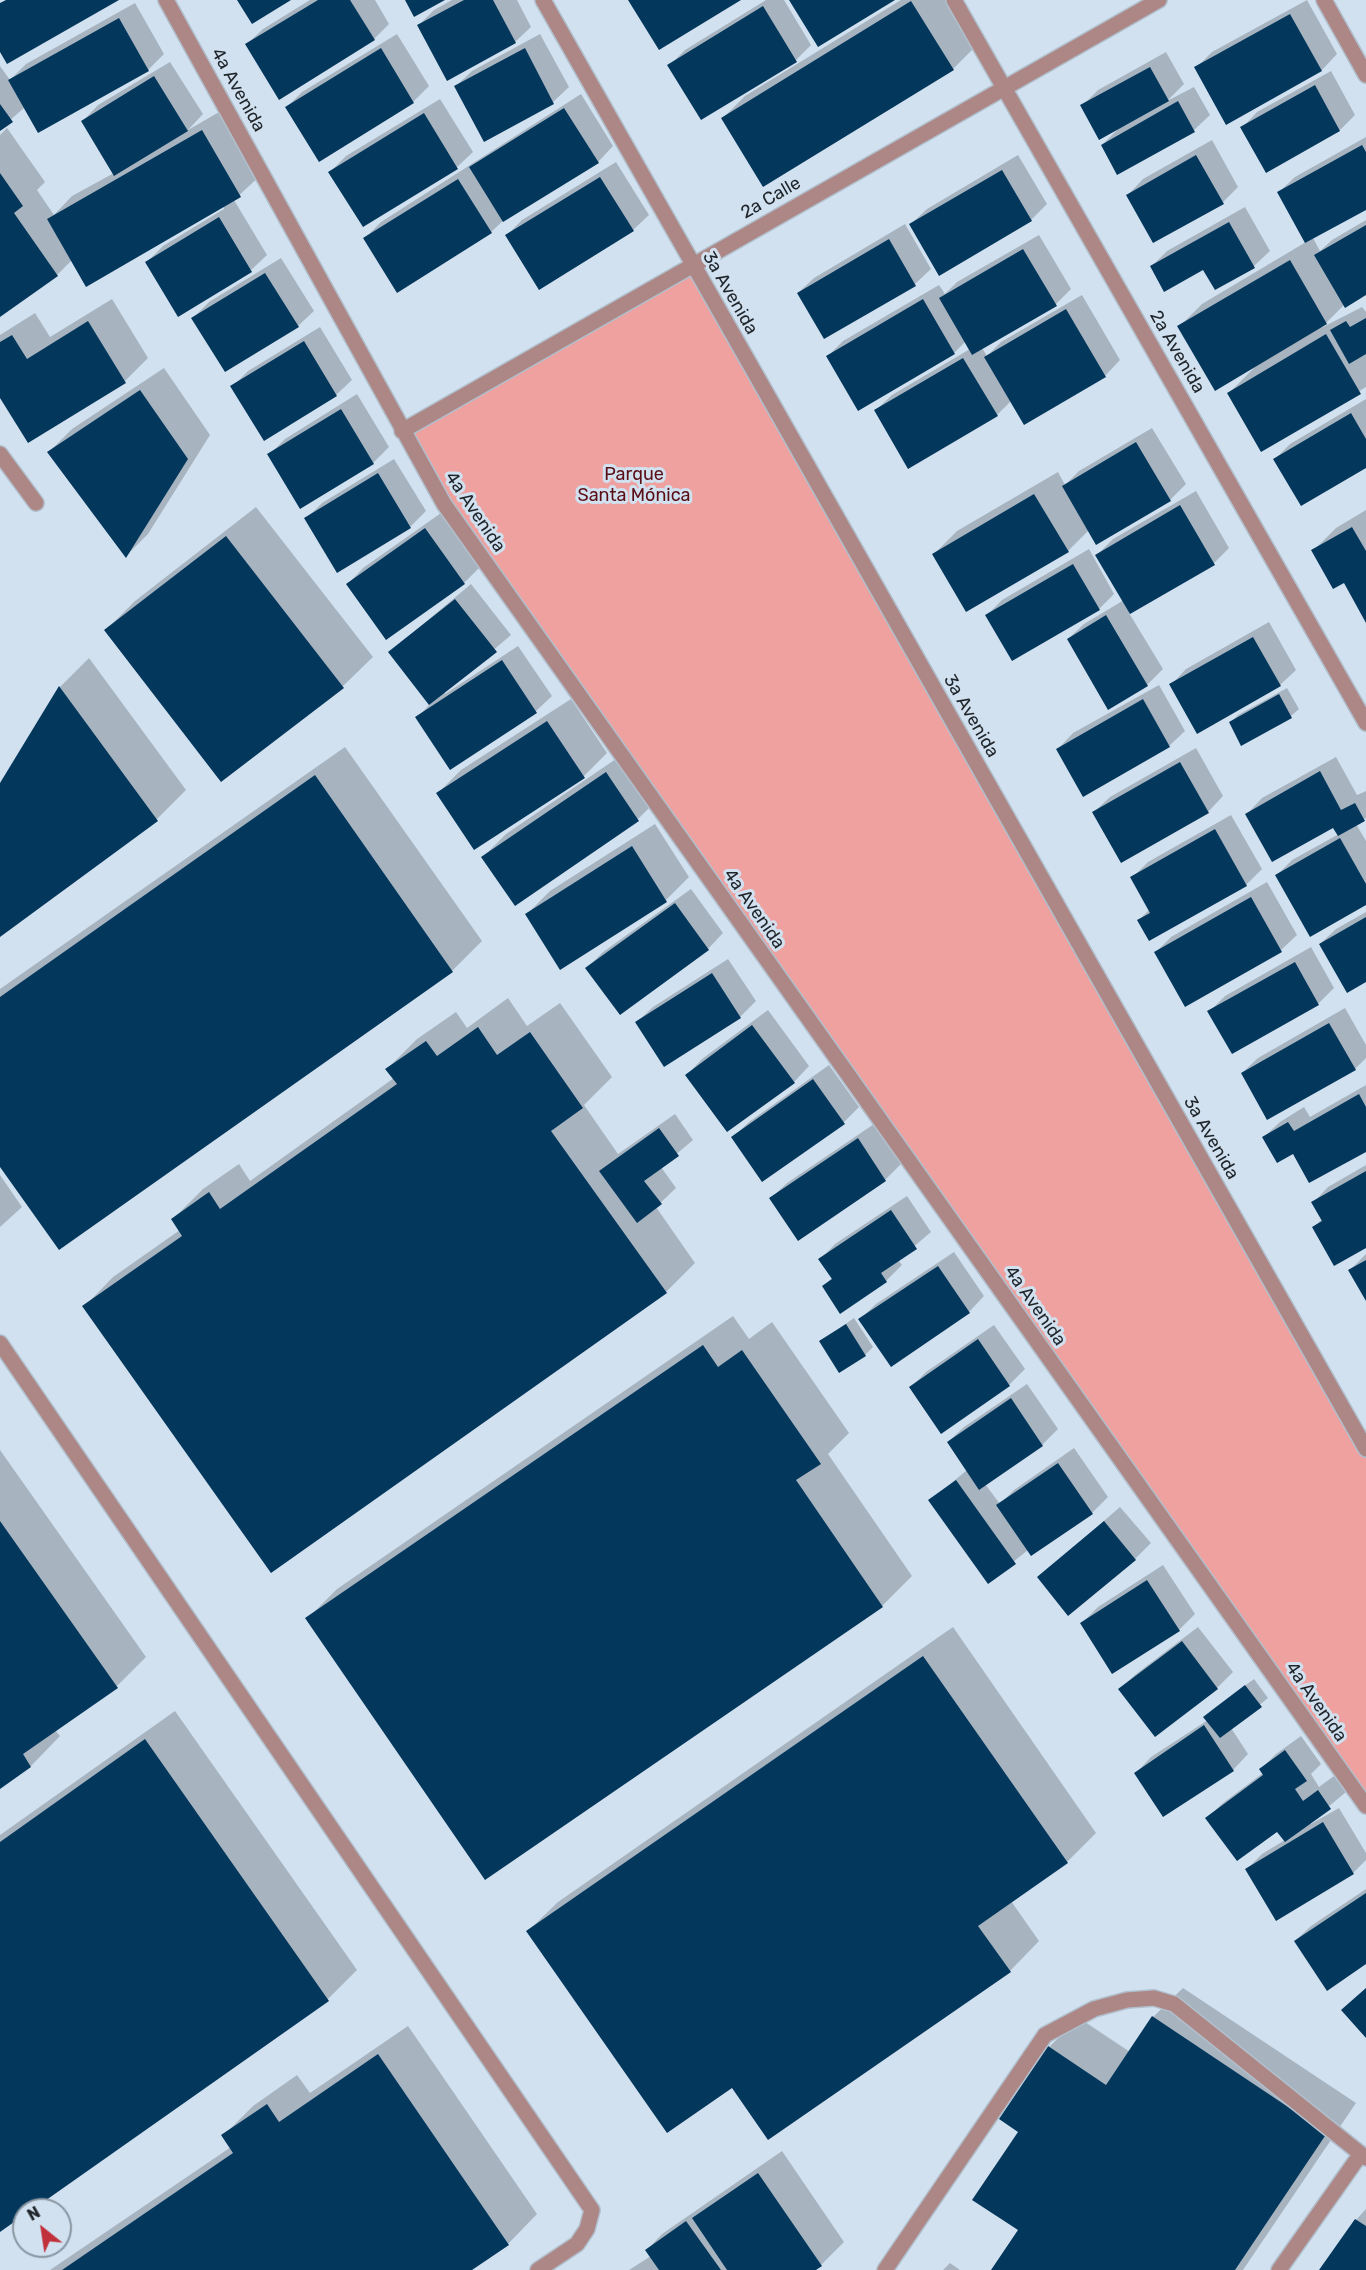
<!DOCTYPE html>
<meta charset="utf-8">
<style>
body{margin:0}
#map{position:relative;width:1366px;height:2270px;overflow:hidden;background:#d1e1f0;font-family:Rubik,sans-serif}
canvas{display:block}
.north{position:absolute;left:12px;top:2198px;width:60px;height:60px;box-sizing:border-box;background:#d1e1f0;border:2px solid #8a96a1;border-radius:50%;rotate:330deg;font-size:16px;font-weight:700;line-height:24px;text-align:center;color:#1f252a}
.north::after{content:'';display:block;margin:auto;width:21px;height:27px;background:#c1313c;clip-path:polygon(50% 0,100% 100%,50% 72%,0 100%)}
</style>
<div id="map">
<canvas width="1366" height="2270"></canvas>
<div class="north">N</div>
</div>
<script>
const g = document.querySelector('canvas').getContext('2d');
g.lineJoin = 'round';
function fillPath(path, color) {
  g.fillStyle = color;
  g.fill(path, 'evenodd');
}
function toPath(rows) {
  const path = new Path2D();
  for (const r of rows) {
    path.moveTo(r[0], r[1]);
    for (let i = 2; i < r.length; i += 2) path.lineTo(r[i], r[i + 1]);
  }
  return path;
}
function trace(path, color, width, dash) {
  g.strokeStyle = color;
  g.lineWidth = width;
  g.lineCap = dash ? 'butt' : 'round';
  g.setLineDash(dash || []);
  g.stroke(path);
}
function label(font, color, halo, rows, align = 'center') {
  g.font = font + ' Rubik,sans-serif';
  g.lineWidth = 6;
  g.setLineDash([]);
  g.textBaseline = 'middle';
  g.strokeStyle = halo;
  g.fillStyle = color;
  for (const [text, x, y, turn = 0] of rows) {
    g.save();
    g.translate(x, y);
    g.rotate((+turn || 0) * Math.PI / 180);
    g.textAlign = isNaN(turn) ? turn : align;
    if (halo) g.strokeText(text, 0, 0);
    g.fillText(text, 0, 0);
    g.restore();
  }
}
fillPath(toPath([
 [692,266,1366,1449,1366,1805,402,431]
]), '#eea19e');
fillPath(toPath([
 [310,0,375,0,389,24,374,39,247,44,263,29],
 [452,0,517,0,531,27,515,42,419,25,434,10],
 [766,0,784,0,811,45,796,60,669,66,685,50],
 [901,0,947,0,976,46,953,69,722,119,745,96],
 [1307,0,1337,54,1322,70,1227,123,1196,68,1212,52],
 [135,3,164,54,148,70,25,107,0,129,0,66,10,80,26,64],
 [397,34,429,86,413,102,287,107,302,92],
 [540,34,569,87,553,102,485,140,456,86,472,71],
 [1166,52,1184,84,1167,101,1194,87,1210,115,1194,130,1118,173,1102,145,1119,128,1082,106,1098,90],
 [170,62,203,114,188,130,226,108,263,173,234,200,267,255,251,270,179,314,147,262,163,246,224,209,223,206,72,260,57,275,0,315,0,135,7,128,45,182,37,190,54,215,72,196,114,173,83,121,98,105],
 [1331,71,1355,115,1340,130,1242,128,1257,112],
 [581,94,613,146,598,162,505,219,491,232,365,238,381,222],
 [440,99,473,152,457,167,330,172,346,156],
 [1366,137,1366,208,1313,238,1320,251,1332,240,1366,220,1366,293,1345,304,1321,328,1362,307,1366,312,1366,387,1262,450,1229,393,1257,365,1179,327,1202,304,1306,242,1279,192,1295,177],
 [1212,140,1238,187,1223,202,1128,195,1143,179],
 [1018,155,1047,204,1031,220,939,273,911,224,927,209],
 [616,162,649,215,633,230,507,235,522,220],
 [1245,207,1270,251,1254,266,1215,288,1204,268,1152,266,1167,251],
 [905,224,931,269,915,284,798,293,814,278],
 [1039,235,1071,289,1056,304,982,348,987,356,1001,342,1082,295,1120,360,1105,376,1011,401,997,415,876,410,892,395,970,349,966,341,954,353,859,409,828,356,843,341,939,285,945,294,957,282],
 [281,258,314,311,298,326,193,318,209,302],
 [112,299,148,358,125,381,29,441,0,395,0,335,35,313,50,337],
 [320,327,352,380,336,395,232,387,248,371],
 [164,368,210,435,148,534,126,556,49,452,72,429],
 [357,394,389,447,373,463,269,455,285,439],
 [1366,399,1366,466,1275,459,1290,444],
 [1152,428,1186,484,1170,500,1089,530,1068,551,934,554,957,531,1058,472,1065,485,1079,471],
 [394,459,426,511,410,527,306,519,322,503],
 [1196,491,1229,548,1214,563,1129,613,1163,669,1147,685,1068,639,1084,624,1124,600,1097,555,1113,539],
 [256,507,373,657,343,686,222,780,106,630,135,601],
 [1366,510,1366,620,1344,581,1313,551,1336,528],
 [441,513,479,568,464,583,348,584,363,568],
 [1089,549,1114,594,1099,609,987,615,1002,600],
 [471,584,511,635,444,692,445,694,518,646,552,696,536,711,450,768,417,718,430,704,390,652],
 [1269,622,1296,670,1280,685,1171,685,1186,669],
 [89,658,186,790,157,819,0,935,0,786,60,687],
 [1159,685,1185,731,1169,746,1058,749,1073,733],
 [1287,688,1299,709,1291,716,1242,744,1230,723,1238,715],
 [571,699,607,753,584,776,438,793,461,770],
 [345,747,482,941,452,971,59,1248,0,1165,0,989],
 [1196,748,1223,796,1208,812,1094,812,1110,797],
 [629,750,661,796,638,819,483,857,506,834],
 [1336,757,1357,795,1366,791,1366,818,1356,824,1366,841,1366,903,1277,875,1292,860,1339,834,1334,826,1247,814,1262,798],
 [1231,815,1262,869,1246,885,1139,920,1150,909,1132,878,1148,862],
 [655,824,689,877,666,900,561,968,527,914,550,891],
 [1267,882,1297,935,1281,950,1156,952,1171,937],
 [691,889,723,933,708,949,587,968,603,952],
 [1366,912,1366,981,1320,944,1336,929],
 [1311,947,1334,988,1318,1004,1209,1012,1225,996],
 [728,959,756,1001,740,1017,637,1022,653,1007],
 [508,998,527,1026,560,1003,612,1077,584,1105,618,1154,675,1114,693,1140,661,1167,676,1188,656,1207,695,1263,666,1292,84,1307,113,1277,180,1230,173,1219,203,1189,239,1164,250,1181,394,1078,387,1069,417,1039,456,1012,467,1028],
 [1345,1008,1366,1045,1366,1058,1355,1069,1242,1073,1258,1058],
 [768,1010,809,1066,794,1082,687,1075,702,1059],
 [829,1065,859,1107,844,1122,733,1137,749,1122],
 [1366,1085,1366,1150,1294,1152,1264,1137,1280,1122,1304,1107,1310,1117],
 [874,1124,901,1164,885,1180,798,1239,771,1198,787,1183],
 [1366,1165,1366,1247,1314,1227,1322,1219,1313,1203,1328,1187],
 [0,1175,22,1207,0,1227],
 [907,1196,931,1232,898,1260,902,1265,886,1281,840,1312,824,1286,832,1278,820,1260,835,1244],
 [954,1252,984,1296,969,1312,860,1319,876,1304],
 [1366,1254,1366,1298,1350,1270],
 [733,1316,749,1339,772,1322,849,1433,828,1454,912,1576,882,1606,485,1878,307,1619,337,1589],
 [854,1318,873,1347,865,1355,821,1341],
 [994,1325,1025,1369,1009,1385,911,1387,926,1372],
 [1027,1384,1058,1429,1042,1445,985,1484,1000,1504,1014,1490,1074,1448,1108,1497,1092,1513,1031,1554,1028,1550,988,1582,930,1501,967,1470,948,1442,964,1427],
 [0,1450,146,1657,117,1686,55,1730,60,1736,31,1766,0,1787],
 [1120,1507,1151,1543,1135,1559,1039,1577],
 [1163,1565,1195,1614,1179,1630,1082,1623,1098,1607],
 [953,1627,1096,1833,1067,1862,1011,1901,1039,1941,1010,1971,732,2086,528,1931,558,1902],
 [1198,1627,1233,1672,1217,1688,1155,1735,1120,1689,1136,1674],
 [1254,1679,1268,1698,1231,1728,1248,1754,1233,1770,1136,1773,1151,1757,1208,1720,1205,1717,1213,1709],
 [175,1711,357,1970,328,1999,29,2210,24,2210,24,2214,0,2230,0,1835],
 [1301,1736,1321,1764,1311,1774,1319,1787,1334,1776,1346,1792,1310,1822,1311,1824,1339,1808,1366,1853,1366,1860,1353,1873,1247,1869,1262,1854,1285,1840,1278,1830,1207,1818,1223,1803,1263,1773,1261,1769,1276,1754],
 [1366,1889,1366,1962,1295,1941,1311,1926],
 [1183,1988,1356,2103,1243,2270,993,2270,1020,2230,1020,2131,1049,2047,1079,2018,1130,2052,1153,2017],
 [408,2026,537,2214,508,2244,470,2270,50,2270,231,2147,223,2136,253,2106,297,2075,310,2093],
 [782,2151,844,2242,821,2265,814,2270,629,2270,651,2256,647,2250,662,2234],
 [1366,2209,1366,2270,1321,2270,1356,2220],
 [950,2263,960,2270,943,2270]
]), '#0003');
fillPath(toPath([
 [6,0,119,0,7,64,0,52,0,3],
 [237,0,291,0,252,24],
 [318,0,350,0,375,40,279,100,245,44],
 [405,0,445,0,414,17],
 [464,0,493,0,516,43,447,81,417,25],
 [628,0,741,0,659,50],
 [789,0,895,0,818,47],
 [911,1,954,70,763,187,721,118],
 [763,6,797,62,701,120,667,65],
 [1290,14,1322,71,1226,125,1194,67],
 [119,18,149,71,38,133,8,80],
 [381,48,414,103,319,162,285,107],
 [525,48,554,104,484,142,454,86],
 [1150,67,1169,101,1099,140,1080,105],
 [154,76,188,131,114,176,81,121],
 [1315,85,1340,131,1266,173,1240,127],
 [1178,101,1195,132,1117,175,1101,145],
 [0,104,13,122,0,131],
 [564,108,599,163,503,222,469,167],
 [424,113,458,169,363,227,328,172],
 [202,130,241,197,86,287,47,219],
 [1362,145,1366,152,1366,210,1305,243,1277,192],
 [1196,155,1224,204,1153,243,1126,195],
 [1002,170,1032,221,939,276,909,224],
 [0,173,23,206,14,213,58,276,0,317],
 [600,177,634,231,539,290,505,235],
 [458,179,492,233,397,293,363,238],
 [219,217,252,272,178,317,145,262],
 [1229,222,1255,268,1215,290,1203,270,1164,292,1150,266],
 [1366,225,1366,295,1345,308,1314,255],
 [889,239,916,286,824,339,797,293],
 [1023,249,1057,306,972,355,939,298],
 [1290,260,1327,324,1215,391,1177,326],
 [265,273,299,327,225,372,191,318],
 [923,299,955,354,858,411,826,356],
 [1066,309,1106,377,1024,425,984,357],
 [1366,318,1366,354,1349,364,1330,330,1346,321,1350,327],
 [88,321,126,383,28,443,0,398,0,342,12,335,27,359],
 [1326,334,1361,394,1261,452,1227,393],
 [304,341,337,396,264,441,230,386],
 [963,358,998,416,908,469,874,410],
 [140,390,188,459,126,558,47,452],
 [341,409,374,464,300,509,267,454],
 [1351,413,1366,439,1366,468,1301,506,1273,459],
 [1136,442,1171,501,1096,545,1062,486],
 [378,473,411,528,337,573,304,518],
 [1034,494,1069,552,966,612,932,554],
 [1180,505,1215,565,1130,614,1095,555],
 [1352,527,1366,551,1366,623,1344,583,1333,589,1311,550],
 [425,528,465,584,386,640,346,584],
 [226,536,344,688,221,782,104,630],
 [1073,564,1100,610,1012,661,985,615],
 [455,599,497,652,429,705,388,652],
 [1106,615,1148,686,1108,710,1067,639],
 [1253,637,1281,686,1197,734,1169,684],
 [502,660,537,713,450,770,415,717],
 [59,686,158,821,0,937,0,783],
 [1279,694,1292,718,1241,746,1229,722],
 [1143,699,1170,747,1083,797,1056,749],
 [547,721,585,778,474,850,436,793],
 [1180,762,1209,813,1121,863,1092,812],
 [1320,771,1341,810,1355,803,1365,821,1338,836,1333,828,1272,862,1245,814],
 [606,772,639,821,515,906,481,857],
 [315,775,453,972,59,1250,0,1167,0,997],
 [1215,829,1247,886,1149,941,1137,920,1150,913,1130,877],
 [1340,838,1366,884,1366,905,1310,937,1275,875],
 [632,846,667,902,560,970,525,914],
 [1251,897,1282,952,1185,1007,1154,952],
 [675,903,709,950,620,1015,585,968],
 [1366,917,1366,982,1347,993,1319,944],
 [1295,962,1319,1005,1232,1054,1207,1011],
 [712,973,741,1018,664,1067,635,1022],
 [1329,1023,1356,1070,1267,1120,1241,1073],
 [752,1025,795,1083,727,1132,685,1075],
 [478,1027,497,1055,530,1032,583,1108,551,1131,667,1293,271,1573,82,1306,182,1236,171,1219,209,1192,220,1209,397,1084,385,1069,426,1041,437,1056],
 [813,1079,845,1124,762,1182,731,1137],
 [1359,1094,1366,1107,1366,1152,1309,1183,1293,1154,1277,1163,1262,1137,1288,1122,1294,1131],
 [659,1128,679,1156,644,1181,662,1204,637,1223,599,1171],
 [858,1138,886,1181,798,1241,769,1198],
 [1366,1171,1366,1248,1334,1266,1312,1227,1322,1221,1311,1202],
 [891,1210,917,1249,881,1273,887,1282,840,1314,822,1286,832,1279,818,1259],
 [1366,1260,1366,1301,1348,1270],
 [938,1266,970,1313,891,1367,858,1319],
 [846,1324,866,1356,839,1373,819,1341],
 [978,1339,1010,1386,941,1434,909,1387],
 [703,1345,718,1367,742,1350,821,1464,796,1480,883,1607,485,1880,305,1618],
 [1011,1398,1043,1446,979,1490,947,1442],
 [1058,1463,1093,1514,1031,1556,996,1505],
 [956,1480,1016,1564,988,1584,928,1500],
 [0,1521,118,1688,23,1754,31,1767,0,1789],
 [1104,1521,1136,1560,1068,1616,1037,1577],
 [1147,1580,1180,1631,1112,1674,1080,1623],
 [1182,1641,1218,1689,1155,1737,1118,1689],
 [923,1656,1068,1863,978,1926,1011,1972,768,2140,732,2088,667,2133,526,1931],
 [1245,1685,1262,1707,1220,1738,1203,1717],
 [1204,1725,1234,1771,1163,1817,1134,1773],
 [145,1739,329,2001,32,2210,24,2210,24,2215,0,2232,0,1842],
 [1285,1750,1307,1781,1295,1789,1303,1801,1318,1790,1331,1809,1285,1842,1277,1832,1237,1861,1205,1818,1263,1775,1259,1769],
 [1323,1822,1354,1874,1276,1921,1245,1869],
 [1366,1893,1366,1964,1327,1991,1294,1941],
 [1366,1988,1366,2038,1341,2010],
 [1152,2016,1327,2133,1235,2270,991,2270,1018,2230,972,2200,1018,2132,999,2119,1048,2046,1106,2085],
 [378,2054,509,2245,472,2270,62,2270,233,2153,221,2135,267,2104,279,2122],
 [758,2173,822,2266,816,2270,727,2270,692,2218],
 [1355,2219,1366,2226,1366,2270,1319,2270],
 [686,2221,721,2270,659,2270,645,2250]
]), '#04375c');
const minor = toPath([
 [166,0,444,504,1366,1806],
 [543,0,1366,1449],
 [954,0,1366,723],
 [1324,0,1366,75],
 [402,431,1159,0],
 [0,454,36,503],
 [0,1343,592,2210,587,2229,577,2244,538,2270],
 [885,2270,1045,2035,1094,2009,1127,2000,1154,1998,1174,2004,1366,2158],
 [1279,2270,1360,2155]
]);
trace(minor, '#b1bfcc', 18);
trace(minor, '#ad8786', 15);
label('18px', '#1f252a', '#d1e1f0', [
 ["4a Avenida",238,90,61],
 ["2a Calle",771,198,-30],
 ["3a Avenida",730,293,60],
 ["2a Avenida",1177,352,60],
 ["4a Avenida",475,512,56],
 ["3a Avenida",971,716,60],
 ["4a Avenida",754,909,55],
 ["3a Avenida",1211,1138,60],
 ["4a Avenida",1035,1306,55],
 ["4a Avenida",1316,1702,55]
]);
label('18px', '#5a0f16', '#d1e1f0', [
 ["Parque",634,475],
 ["Santa Mónica",634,496]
]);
</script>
